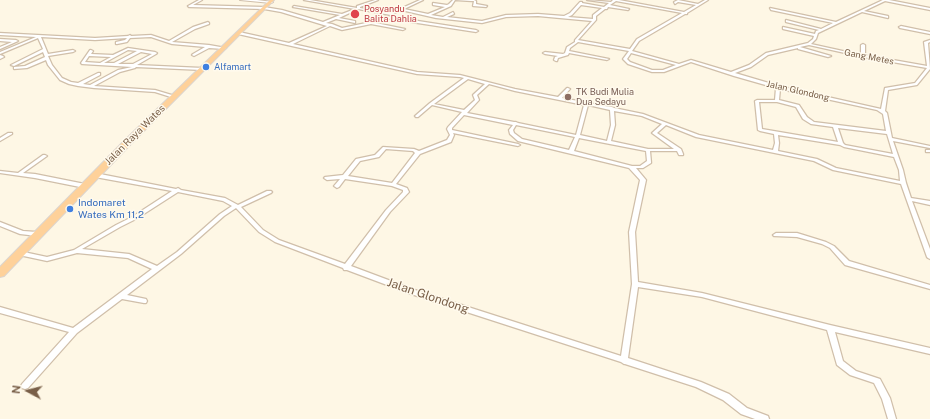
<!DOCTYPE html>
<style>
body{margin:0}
#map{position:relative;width:930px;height:419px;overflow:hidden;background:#fef7e5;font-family:"Public Sans",sans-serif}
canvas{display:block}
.north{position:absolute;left:8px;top:371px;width:40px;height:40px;-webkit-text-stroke:3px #fffaed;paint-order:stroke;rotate:277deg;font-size:11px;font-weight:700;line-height:16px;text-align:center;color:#795f48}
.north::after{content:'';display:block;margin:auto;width:14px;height:18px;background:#795f48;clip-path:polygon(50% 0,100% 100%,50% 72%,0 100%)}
</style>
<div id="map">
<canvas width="930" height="419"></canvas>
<div class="north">N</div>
</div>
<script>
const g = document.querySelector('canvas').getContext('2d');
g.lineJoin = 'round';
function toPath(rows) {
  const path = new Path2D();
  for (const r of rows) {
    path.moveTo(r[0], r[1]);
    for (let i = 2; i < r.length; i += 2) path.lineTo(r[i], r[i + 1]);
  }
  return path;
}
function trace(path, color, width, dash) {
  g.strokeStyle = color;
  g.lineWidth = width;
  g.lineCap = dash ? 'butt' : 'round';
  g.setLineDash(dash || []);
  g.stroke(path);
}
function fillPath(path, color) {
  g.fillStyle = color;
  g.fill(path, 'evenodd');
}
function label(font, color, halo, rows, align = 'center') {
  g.font = font + ' "Public Sans",sans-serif';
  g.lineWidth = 3;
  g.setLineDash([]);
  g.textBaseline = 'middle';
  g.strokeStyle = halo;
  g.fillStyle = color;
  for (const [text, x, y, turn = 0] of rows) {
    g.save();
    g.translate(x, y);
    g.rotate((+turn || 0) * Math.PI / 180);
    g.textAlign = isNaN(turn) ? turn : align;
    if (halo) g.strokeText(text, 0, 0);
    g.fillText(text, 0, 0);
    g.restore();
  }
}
const minor = toPath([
 [199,0,202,0,193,5,264,7,282,10,323,22,340,15,293,7,294,6,342,14,355,9,304,0,310,0,357,8,357,6,375,0,378,0,360,7,360,8,391,13,420,0,423,0,404,9,428,14,445,7,433,5,433,3,447,5,449,4,453,0,474,0,476,1,476,4,487,6,486,7,473,6,474,1,471,1,455,0,451,6,431,15,443,17,453,12,454,14,447,17,482,21,506,15,538,14,564,16,570,13,580,2,582,2,582,3,604,7,609,3,587,0,611,2,613,0,619,0,684,12,696,5,678,2,675,4,674,2,678,0,698,4,705,0,708,0,687,13,687,14,685,14,639,41,632,51,679,64,691,60,731,72,749,65,766,53,808,43,813,39,814,36,783,29,783,27,815,34,816,31,819,30,786,22,786,20,821,29,833,23,771,10,770,8,836,22,883,0,889,0,930,8,930,10,885,1,864,11,888,16,888,18,862,12,818,33,816,39,811,44,861,55,861,45,863,44,865,45,865,55,927,66,924,42,930,40,930,42,928,43,930,69,917,85,888,90,885,111,887,113,892,138,930,146,930,148,893,141,903,170,906,183,911,198,930,201,930,205,912,201,930,249,930,259,928,258,927,257,901,184,833,170,814,161,696,137,666,125,657,133,681,149,683,154,683,155,679,155,677,151,650,151,651,162,651,163,643,168,636,168,646,180,635,232,638,282,702,293,830,325,930,348,930,354,835,332,843,361,856,371,880,379,890,398,896,419,888,419,882,399,874,383,850,375,837,365,827,330,702,297,638,287,628,358,701,382,729,394,747,408,768,416,769,419,755,419,741,414,723,400,696,387,625,364,624,364,621,362,411,294,347,270,344,270,343,268,275,242,259,232,236,208,224,216,181,254,127,295,146,299,147,301,146,303,144,303,122,299,77,333,28,388,25,389,22,388,21,386,22,384,69,332,0,313,0,307,73,328,152,269,128,258,77,253,47,261,19,255,17,254,16,253,17,252,19,251,47,257,74,250,116,225,132,217,172,191,95,177,93,176,92,175,93,174,95,173,176,189,178,188,181,190,225,198,238,205,267,191,271,191,272,192,271,193,241,207,263,230,279,240,345,264,386,210,403,192,403,190,392,186,345,179,339,187,337,188,334,186,340,179,327,180,324,178,325,177,343,175,356,159,375,155,383,147,414,149,419,151,447,140,450,135,447,129,448,127,462,112,432,105,418,117,416,117,415,116,430,103,464,78,460,77,417,74,238,34,237,33,239,32,289,43,327,26,281,12,264,9,189,7,188,6,199,0],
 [616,1,682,13,637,39,630,49,578,40,596,20,596,16,605,9,607,9,608,7,628,10,629,9,610,5,616,1],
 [581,5,602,8,593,15,593,19,568,17,572,15,581,5],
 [358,9,391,15,401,10,436,18,482,23,506,17,538,16,592,21,575,40,575,42,567,47,565,53,563,54,545,52,543,53,545,54,558,56,555,57,554,60,556,61,557,61,558,58,568,55,569,53,607,60,609,59,569,51,570,48,578,42,629,51,623,59,628,64,652,72,664,72,691,62,734,76,776,88,775,100,757,100,755,101,758,130,760,131,774,134,775,143,773,150,699,135,643,114,614,108,612,107,610,107,562,98,570,89,568,88,567,88,558,97,515,89,460,75,417,72,293,44,330,26,342,30,371,24,403,30,405,29,371,22,342,28,332,24,326,23,336,19,355,23,355,21,339,18,358,9],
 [809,45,863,57,927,68,915,83,885,88,881,109,779,86,735,73,751,67,768,55,798,48,798,49,828,57,831,56,800,47,809,45],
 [631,53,676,65,663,70,652,70,630,62,627,59,631,53],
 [468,79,485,84,474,94,473,95,475,100,464,110,434,104,468,79],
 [489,84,515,91,584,105,576,135,518,123,516,122,514,122,467,113,479,100,477,95,489,84],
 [780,89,877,110,883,114,886,131,814,122,807,117,799,105,779,100,780,89],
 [759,102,777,102,796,107,803,119,811,124,833,127,838,142,762,129,759,102],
 [588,105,610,110,611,125,607,141,580,135,588,105],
 [614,111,642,116,662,124,652,133,674,149,648,149,611,141,615,125,614,111],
 [464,115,513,125,509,130,510,134,518,141,629,168,640,180,629,232,632,284,621,356,415,290,351,266,390,212,409,192,407,188,396,184,420,154,451,142,454,135,453,133,518,146,520,145,518,144,452,130,452,128,464,115],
 [516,125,575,137,569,150,522,139,514,133,513,130,516,125],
 [838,128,887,134,893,154,845,145,843,143,838,128],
 [778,135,840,145,844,147,894,157,899,170,900,181,836,168,817,159,778,151,779,143,778,135],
 [579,138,646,151,647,161,640,166,632,166,574,151,579,138],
 [386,149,413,151,415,153,392,183,348,176,360,161,379,157,386,149],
 [178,192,223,201,232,206,220,214,177,252,157,266,129,254,82,249,120,227,136,219,178,192],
 [386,16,476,30,478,31,476,32,385,18,385,17,386,16],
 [208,22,209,23,209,24,195,29,172,42,209,45,226,48,224,49,209,48,194,56,192,55,193,54,205,47,172,44,151,37,130,38,127,42,117,44,116,44,116,42,125,40,127,38,95,40,41,37,48,54,73,50,75,51,73,52,48,56,52,65,62,78,71,82,78,83,98,73,100,73,100,75,83,84,90,85,118,70,132,67,82,64,81,63,90,50,91,50,93,51,91,54,113,55,128,48,155,52,157,53,156,54,137,65,203,68,203,70,202,70,136,67,135,68,120,72,94,86,155,90,175,96,176,97,174,98,155,92,94,88,78,86,69,84,60,80,48,65,46,60,27,68,14,69,14,67,25,66,45,57,43,52,14,66,11,65,43,49,38,38,0,54,0,52,36,37,0,35,0,33,95,38,128,36,130,35,131,36,151,35,169,41,193,27,208,22],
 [128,50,137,51,114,63,104,63,128,50],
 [141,52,152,54,133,64,118,64,141,52],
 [89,56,111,57,100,63,85,62,89,56],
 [901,26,930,32,930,34,900,28,899,27,901,26],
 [0,39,16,40,18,41,0,49,0,47,12,42,0,41,0,39],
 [0,55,3,56,4,57,0,59,0,55],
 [8,133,12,133,12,134,0,141,0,138,8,133],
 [926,150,930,150,930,152,926,152,926,150],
 [43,155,45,155,47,156,23,173,35,174,85,184,88,186,87,187,85,188,35,178,0,173,0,171,18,173,43,155],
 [0,222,23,231,37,232,40,234,37,236,20,234,0,226,0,222],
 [776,233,797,233,826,242,834,246,849,261,930,285,930,289,845,265,830,248,822,244,797,237,774,236,773,235,776,233]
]);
const tertiary = toPath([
 [240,0,257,0,273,2,271,3,240,0]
]);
const secondary = toPath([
 [881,0,887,0,885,1,881,0]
]);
const trunk = toPath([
 [270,0,274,0,129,146,4,276,0,277,0,267,123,142,270,0]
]);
trace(minor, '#d0bfaa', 2.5);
trace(tertiary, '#d0bfaa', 2);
trace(secondary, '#d6c2aa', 2);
trace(trunk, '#dcd5cf', 2);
fillPath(minor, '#fff');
fillPath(tertiary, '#fff');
fillPath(secondary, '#fff');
fillPath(trunk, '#fed19a');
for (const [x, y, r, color] of [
 [355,14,5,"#e0444e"],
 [206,67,4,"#3f7fe0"],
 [568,97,4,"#8d6e63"],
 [70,209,4,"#3f7fe0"]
]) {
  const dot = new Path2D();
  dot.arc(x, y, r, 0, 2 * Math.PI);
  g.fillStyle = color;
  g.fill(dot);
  trace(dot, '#fffaed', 1.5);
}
label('9px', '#be3a42', '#fffaed', [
 ["Posyandu",364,9],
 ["Balita Dahlia",364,19]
], 'left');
label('9px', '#795f48', '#fffaed', [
 ["Gang Metes",869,57,11],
 ["Jalan Glondong",798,91,13]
]);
label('9px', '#366cbe', '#fffaed', [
 ["Alfamart",214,67]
], 'left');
label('9px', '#785e54', '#fffaed', [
 ["TK Budi Mulia",576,92],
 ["Dua Sedayu",576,102]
], 'left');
label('10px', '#795f48', '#fffaed', [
 ["Jalan Raya Wates",135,135,-45]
]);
label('10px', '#366cbe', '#fffaed', [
 ["Indomaret",78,203],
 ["Wates Km 11,2",78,215]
], 'left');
label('12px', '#795f48', '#fffaed', [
 ["Jalan Glondong",428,296,19]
]);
</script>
